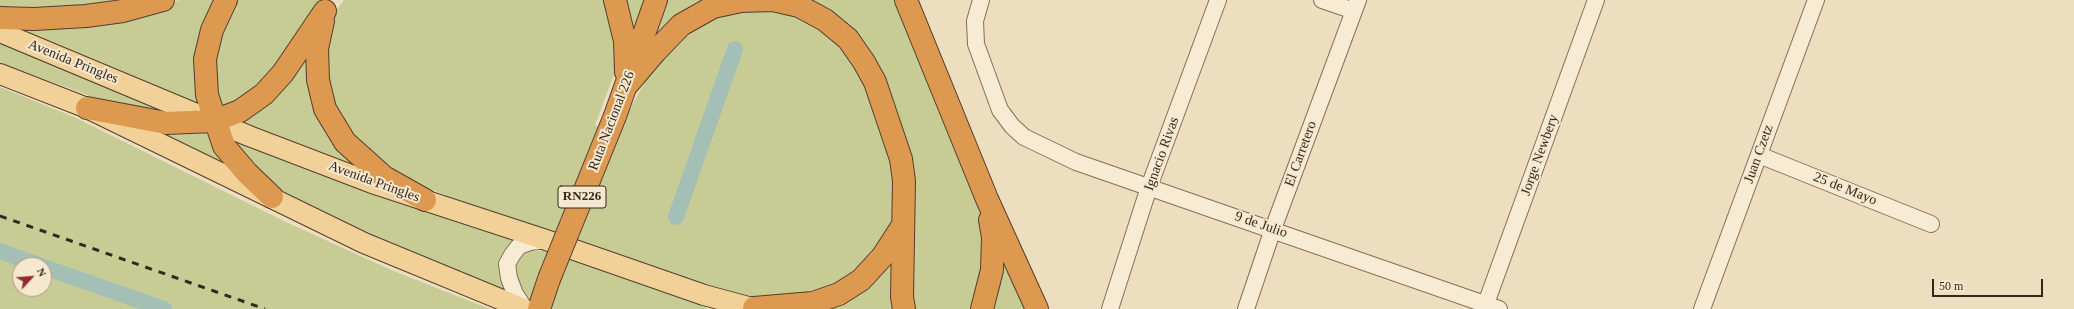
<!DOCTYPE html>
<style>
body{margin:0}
#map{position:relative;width:2074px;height:309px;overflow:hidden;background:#eddec0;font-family:"Times New Roman",serif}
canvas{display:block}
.north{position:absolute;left:12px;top:257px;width:40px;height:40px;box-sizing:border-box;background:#f5e8cf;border:1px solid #a89b87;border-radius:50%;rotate:64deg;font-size:11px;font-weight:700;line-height:16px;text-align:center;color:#35271c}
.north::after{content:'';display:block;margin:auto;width:14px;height:18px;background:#94292e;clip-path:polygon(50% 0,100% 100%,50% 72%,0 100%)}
.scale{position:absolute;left:1932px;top:279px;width:111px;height:18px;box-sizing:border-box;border:2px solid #35271c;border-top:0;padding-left:5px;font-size:12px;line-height:14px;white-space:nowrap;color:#35271c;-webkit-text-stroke:3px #f5e8cf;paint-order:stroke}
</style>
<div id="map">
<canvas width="2074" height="309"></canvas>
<div class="north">N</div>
<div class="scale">50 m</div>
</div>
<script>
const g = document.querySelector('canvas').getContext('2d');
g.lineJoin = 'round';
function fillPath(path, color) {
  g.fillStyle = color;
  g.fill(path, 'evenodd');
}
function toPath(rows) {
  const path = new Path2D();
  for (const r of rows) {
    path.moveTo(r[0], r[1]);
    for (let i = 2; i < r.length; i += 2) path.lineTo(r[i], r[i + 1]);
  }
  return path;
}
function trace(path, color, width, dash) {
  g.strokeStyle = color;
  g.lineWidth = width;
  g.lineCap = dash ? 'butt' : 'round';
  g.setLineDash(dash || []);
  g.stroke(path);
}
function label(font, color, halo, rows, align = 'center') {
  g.font = font + ' "Times New Roman",serif';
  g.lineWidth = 4;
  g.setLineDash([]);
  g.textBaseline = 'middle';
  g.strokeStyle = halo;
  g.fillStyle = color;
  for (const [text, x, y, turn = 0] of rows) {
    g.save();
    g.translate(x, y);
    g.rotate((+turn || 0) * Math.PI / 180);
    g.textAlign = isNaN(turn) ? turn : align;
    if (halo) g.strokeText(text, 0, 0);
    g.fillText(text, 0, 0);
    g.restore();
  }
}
fillPath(toPath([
 [0,0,148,0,134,4,0,12],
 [179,0,220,0,206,109,0,22,167,5],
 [233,0,328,0,265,86,218,112,211,56],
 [344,0,610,0,622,53,595,125,618,134,637,96,661,55,686,29,719,10,777,6,824,24,866,81,896,171,897,221,885,245,845,285,777,300,746,297,678,279,476,208,402,177,350,139,327,91,325,60,334,13],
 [626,0,648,0,633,43],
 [663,0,714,0,646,49],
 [803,0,896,0,985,213,988,242,977,309,909,309,888,99],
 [0,42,189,115,175,117,104,101,0,63],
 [310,47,310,69,372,174,232,122],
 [0,87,74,117,284,221,391,270,490,309,0,309],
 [20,265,44,265,44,289,20,289],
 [210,123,243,176,144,126],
 [226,133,520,241,507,292,374,238,295,201,266,181],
 [997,237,1032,309,986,309],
 [896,249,899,309,800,309],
 [529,251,543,251,566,255,703,304,708,309,554,309,531,300,521,292,516,281,515,259,522,253]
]), '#c7cb94');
trace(toPath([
 [676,217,735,49],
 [0,251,39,265],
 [44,267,164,309]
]), '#a3bfb6', 16);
const minor = toPath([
 [981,0,975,21,976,44,1000,110,1012,126,1024,137,1076,162,1499,309],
 [1322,0,1354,11],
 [1759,155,1931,224],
 [525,309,515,294,509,278,507,264,512,255,519,246,530,242,546,240],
 [1110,309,1149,187,1218,0],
 [1246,309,1273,229,1358,0],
 [1484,309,1596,0],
 [1702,309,1816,0]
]);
const major = toPath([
 [0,32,249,136,372,183,546,240,704,295,756,309],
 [0,74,87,108,364,243,524,309]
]);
const highway = toPath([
 [226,0,212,30,205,59,207,95,224,146,247,173,272,197],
 [615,0,625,41,626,72],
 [906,0,987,199,1037,309],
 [0,18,34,19,86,16,123,11,163,0],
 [323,21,317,49,318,80,325,109,345,142,384,177,425,200],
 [627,85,655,52,681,25,713,7,741,1,773,0,799,6,825,20,848,39,864,62,875,82,901,159,904,181,902,297,904,309],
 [87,108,166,123,214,121,240,111,264,94,283,73,325,11],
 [615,116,656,0],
 [754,308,813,303,839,294,861,280,883,256,903,225],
 [539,309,549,279],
 [982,309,992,270,993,237,990,220]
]);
trace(minor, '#866e58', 18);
trace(major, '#533d2d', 22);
trace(highway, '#533d2d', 24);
trace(minor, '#f8ebd3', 16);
trace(major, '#f1d197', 20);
trace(highway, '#dd9950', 22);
trace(toPath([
 [0,216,265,309]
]), '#35271c', 3, [7, 7]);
const highwayBridge = toPath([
 [549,279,615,116]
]);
trace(highwayBridge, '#533d2d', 24, []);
trace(highwayBridge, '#dd9950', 22);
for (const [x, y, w] of [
 [582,197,48]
]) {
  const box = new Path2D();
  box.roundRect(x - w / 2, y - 11, w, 22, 3);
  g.fillStyle = '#f5e8cf';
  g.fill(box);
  trace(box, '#35271c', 1);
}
label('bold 13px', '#35271c', null, [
 ["RN226",582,197]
]);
label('14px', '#35271c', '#f5e8cf', [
 ["Avenida Pringles",73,62,22],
 ["Ruta Nacional 226",612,121,-69],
 ["Ignacio Rivas",1162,154,-70],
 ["El Carretero",1301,154,-70],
 ["Juan Czetz",1759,154,-70],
 ["Jorge Newbery",1540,155,-70],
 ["Avenida Pringles",374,182,20],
 ["25 de Mayo",1845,189,22],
 ["9 de Julio",1261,225,19]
]);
</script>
